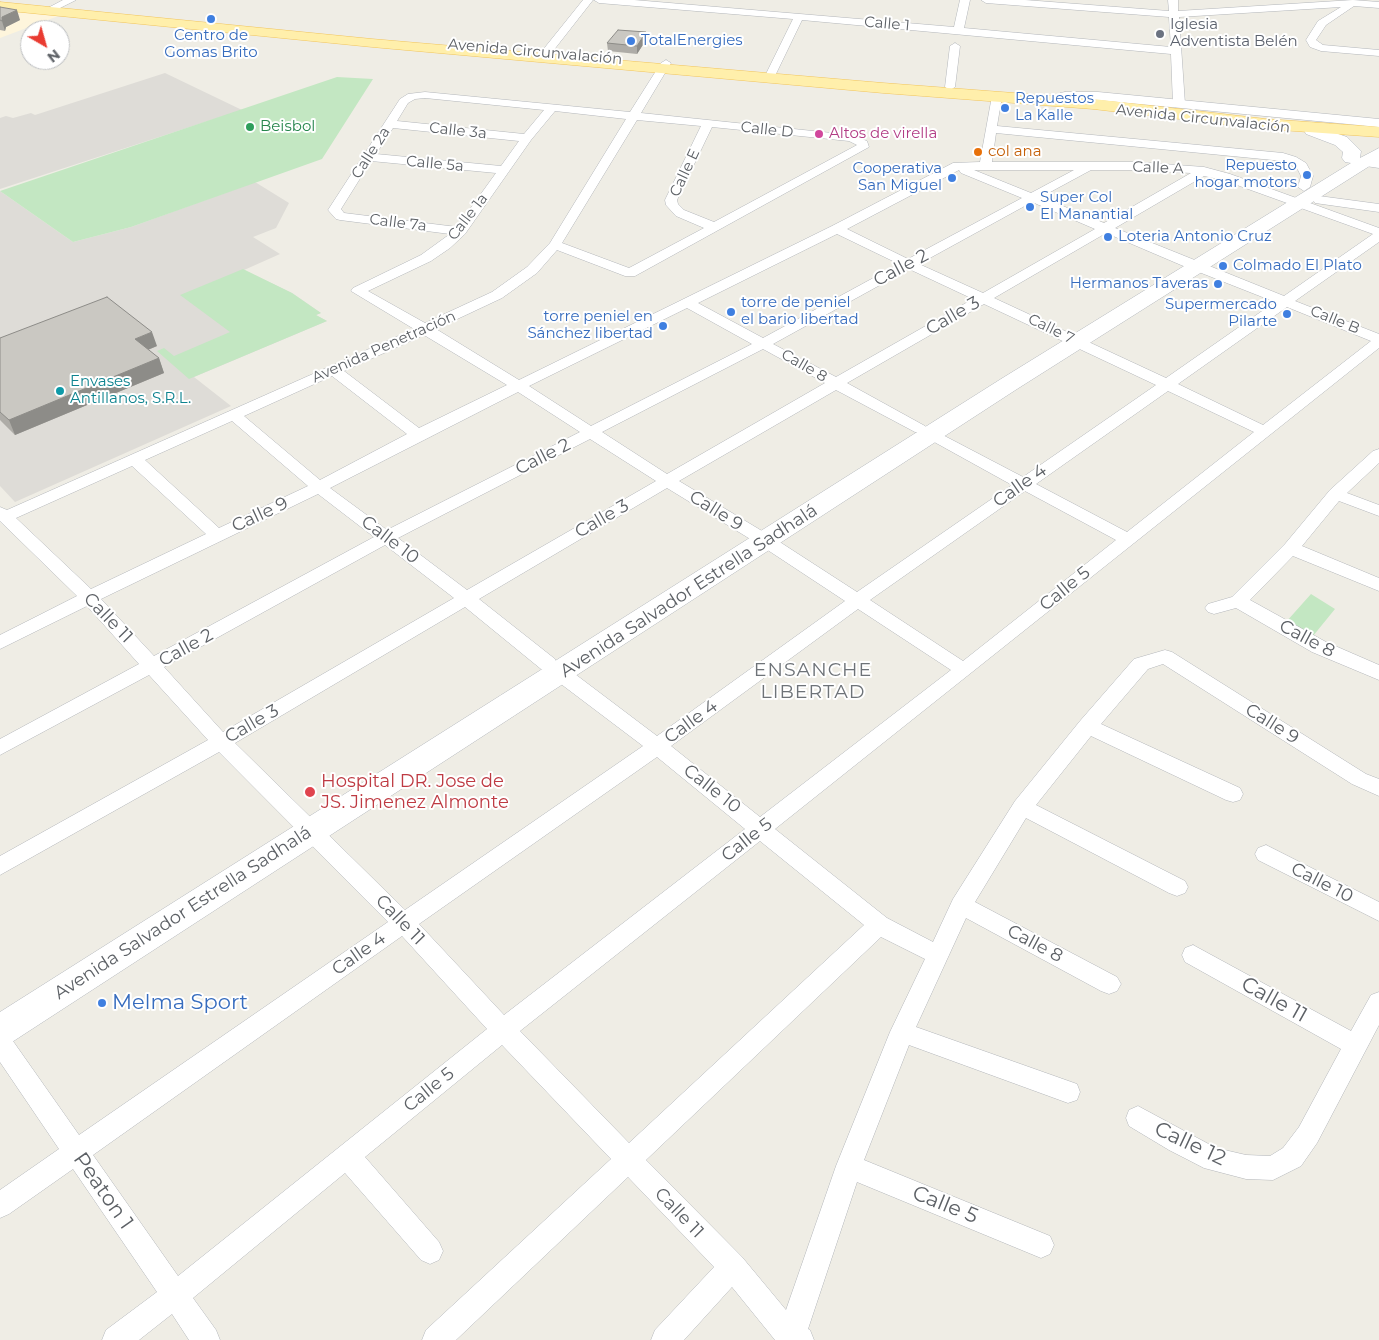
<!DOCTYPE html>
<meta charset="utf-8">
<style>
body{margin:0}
#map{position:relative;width:1379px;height:1340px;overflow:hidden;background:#efede5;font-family:Montserrat,sans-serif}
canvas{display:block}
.north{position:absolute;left:20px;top:20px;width:50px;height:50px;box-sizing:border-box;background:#fff;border:1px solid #bec0c2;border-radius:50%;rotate:142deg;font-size:14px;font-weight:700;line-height:20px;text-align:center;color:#5d6166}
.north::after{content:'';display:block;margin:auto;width:18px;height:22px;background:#e93b31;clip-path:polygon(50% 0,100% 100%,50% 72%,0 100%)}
</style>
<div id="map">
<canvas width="1379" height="1340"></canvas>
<div class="north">N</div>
</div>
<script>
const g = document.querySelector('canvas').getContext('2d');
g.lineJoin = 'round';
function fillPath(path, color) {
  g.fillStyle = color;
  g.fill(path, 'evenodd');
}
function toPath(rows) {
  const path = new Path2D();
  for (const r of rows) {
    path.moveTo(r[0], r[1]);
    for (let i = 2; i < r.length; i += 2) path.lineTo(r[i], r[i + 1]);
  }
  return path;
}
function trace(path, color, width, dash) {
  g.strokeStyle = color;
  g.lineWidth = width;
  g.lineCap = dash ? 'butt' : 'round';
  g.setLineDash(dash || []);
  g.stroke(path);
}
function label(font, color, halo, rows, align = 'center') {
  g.font = font + ' Montserrat,sans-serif';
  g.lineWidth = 4;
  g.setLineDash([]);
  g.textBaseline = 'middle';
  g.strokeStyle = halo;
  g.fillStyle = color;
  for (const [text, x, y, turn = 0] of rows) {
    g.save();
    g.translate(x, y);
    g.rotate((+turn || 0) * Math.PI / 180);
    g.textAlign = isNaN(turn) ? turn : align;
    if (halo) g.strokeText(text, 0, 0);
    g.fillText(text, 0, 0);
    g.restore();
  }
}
fillPath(toPath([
 [0,10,61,15,0,38]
]), '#fef5dc');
fillPath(toPath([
 [165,73,242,110,0,189,0,118,6,116,13,118,31,113,35,115],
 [255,182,289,203,276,228,253,237,280,254,244,270,292,293,321,313,316,315,327,321,194,377,231,406,15,502,0,486,0,191,73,242,131,227]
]), '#dedcd7');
fillPath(toPath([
 [337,77,373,79,322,159,131,227,73,242,0,191],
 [243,269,292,293,321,313,316,315,327,321,189,379,157,351,164,348,174,356,230,332,180,295],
 [1311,594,1335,609,1313,636,1286,622]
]), '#c3e7c2');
const minor = toPath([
 [63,0,76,0,50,13,47,14,42,11,63,0],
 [583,0,593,0,546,60,538,60,537,58,538,56,583,0],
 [594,0,634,0,954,27,960,0,970,0,964,28,1171,47,1169,17,986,3,981,0,1025,0,1169,11,1168,0,1178,0,1178,11,1353,0,1379,2,1379,8,1354,6,1326,25,1316,40,1323,45,1379,50,1379,56,1321,51,1310,47,1306,40,1318,21,1341,7,1179,17,1185,104,1179,107,1173,104,1171,54,802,20,774,78,769,81,764,78,793,19,599,3,594,0],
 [955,43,960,46,955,87,950,90,945,87,950,46,955,43],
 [666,60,671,63,641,113,851,135,867,141,869,147,635,276,625,276,557,250,537,273,502,298,436,329,519,380,832,226,953,163,980,162,992,96,997,93,1002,96,997,126,1283,153,1296,157,1306,163,1313,176,1310,187,1304,191,1298,187,1301,176,1297,168,1283,161,996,133,992,162,1136,162,1204,167,1230,174,1379,228,1379,242,1295,301,1379,334,1379,348,775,829,887,918,933,942,953,899,1015,801,1080,721,1134,659,1165,650,1172,652,1366,774,1379,779,1379,796,1352,784,1163,664,1148,669,1101,724,1240,788,1243,794,1240,800,1233,802,1226,800,1091,736,1036,805,1185,881,1188,887,1185,893,1177,896,1169,893,1026,818,975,902,1117,977,1121,984,1117,991,1109,994,1101,991,966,918,916,1027,1077,1084,1080,1092,1077,1100,1068,1103,909,1045,864,1160,1050,1236,1054,1245,1050,1254,1041,1258,857,1182,808,1329,810,1330,814,1340,775,1340,732,1287,684,1340,651,1340,655,1330,714,1267,628,1177,456,1340,422,1340,426,1330,611,1159,502,1045,365,1157,439,1242,443,1251,439,1260,430,1264,421,1260,345,1173,193,1298,216,1330,220,1340,189,1340,172,1314,139,1340,102,1340,106,1330,157,1292,73,1169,9,1214,0,1218,0,1190,59,1149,0,1062,0,1031,8,1034,79,1135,388,922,219,752,0,875,0,856,208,740,149,675,0,755,0,739,139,664,87,606,0,649,0,635,77,596,0,521,0,507,7,510,414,329,351,291,353,288,421,255,450,234,340,220,336,219,328,210,400,99,408,94,425,92,630,112,661,63,666,60],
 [425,98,544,110,524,134,397,121,408,103,415,99,425,98],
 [555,111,626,119,550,243,527,267,492,292,425,323,368,291,431,261,450,248,465,234,531,140,555,111],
 [637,120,701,126,665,200,666,205,676,216,704,228,629,268,562,243,637,120],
 [712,127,849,141,857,145,714,222,684,210,678,204,677,200,712,127],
 [393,128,519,141,501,166,376,154,393,128],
 [371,161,496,173,457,227,344,213,341,209,371,161],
 [959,170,961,173,1022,198,908,259,847,229,959,170],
 [974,170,1074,170,1031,193,974,170],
 [1091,170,1136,170,1191,173,1104,223,1041,197,1091,170],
 [1204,176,1223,180,1373,234,1284,296,1115,228,1204,176],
 [1032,202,1095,229,983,293,919,264,1032,202],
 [1106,233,1181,265,1275,302,1166,378,994,298,1106,233],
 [837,234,899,264,763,338,698,303,837,234],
 [909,269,973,299,836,377,773,344,909,269],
 [984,304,1156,385,1023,477,937,432,927,432,924,435,927,438,1012,485,857,592,772,537,679,481,836,390,915,432,925,432,928,429,925,426,847,383,984,304],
 [1287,307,1371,341,1263,425,1178,384,1287,307],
 [687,308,752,344,591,426,529,386,687,308],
 [424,335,507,385,419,428,344,371,424,335],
 [763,349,825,383,667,474,602,432,763,349],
 [332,376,407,434,320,480,244,416,332,376],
 [1168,391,1254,432,1127,532,1036,484,1168,391],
 [518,392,580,432,387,530,330,488,518,392],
 [232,421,308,486,219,528,145,460,232,421],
 [590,439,656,481,467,590,398,538,590,439],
 [132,466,206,534,91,589,16,518,132,466],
 [667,488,760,545,845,601,657,736,567,668,560,666,555,668,557,664,555,659,479,599,667,488],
 [1025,491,1116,540,963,661,870,600,1025,491],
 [318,494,374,537,154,656,101,599,318,494],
 [385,545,454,598,223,732,164,667,385,545],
 [465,607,541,669,548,671,553,669,551,673,553,678,643,746,405,910,235,743,465,607],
 [858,609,951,670,760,817,671,746,858,609],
 [657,757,745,829,504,1015,419,924,657,757],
 [760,841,864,925,629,1143,520,1031,760,841],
 [402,936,487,1029,178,1276,93,1155,402,936],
 [881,937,925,959,890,1032,836,1166,786,1310,742,1257,646,1160,881,937],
 [1363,158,1379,160,1379,168,1359,165,1357,162,1363,158],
 [1319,196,1379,204,1379,212,1315,203,1313,200,1315,197,1319,196],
 [1379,449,1379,463,1347,493,1379,505,1379,516,1339,501,1302,546,1379,578,1379,591,1293,556,1250,600,1326,642,1379,665,1379,680,1312,652,1236,608,1214,614,1208,612,1205,608,1208,604,1232,597,1285,544,1330,490,1373,451,1379,449],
 [1266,845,1379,902,1379,921,1258,860,1255,854,1258,848,1266,845],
 [1193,945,1351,1031,1371,995,1379,992,1379,1025,1317,1143,1301,1166,1273,1180,1246,1179,1204,1168,1169,1150,1129,1126,1126,1118,1129,1110,1138,1106,1216,1148,1246,1155,1270,1156,1283,1148,1299,1127,1341,1049,1185,962,1182,955,1185,948,1193,945]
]);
const tertiary = toPath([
 [1065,92,1098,92,1379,119,1379,127,1098,100,1060,99,1058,96,1060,93,1065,92]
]);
const secondary = toPath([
 [1312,125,1347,137,1361,151,1360,158,1379,148,1379,160,1017,389,12,1042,0,1047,0,1012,1001,379,1351,163,1345,162,1342,158,1343,152,1335,145,1306,134,1304,130,1306,126,1312,125]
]);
const primary = toPath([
 [0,2,372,39,883,83,1093,99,1266,119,1379,127,1379,137,1266,129,1093,109,883,93,372,47,0,10,0,2]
]);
trace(minor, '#b3b6ba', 1);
trace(tertiary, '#b3b6ba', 1);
trace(secondary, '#b4b8bd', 1);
trace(primary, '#f1c45c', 1);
fillPath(minor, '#fff');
fillPath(tertiary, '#fff');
fillPath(secondary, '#fff');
fillPath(primary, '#ffefab');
fillPath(toPath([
 [0,7,20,20,6,27,5,31,0,30],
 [646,32,646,40,637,54,608,51,607,43],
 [0,338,157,346,148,350,159,358,164,373,15,435,0,420]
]), '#aeaca7');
fillPath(toPath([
 [17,10,20,20,6,27,5,31,2,21,2,17],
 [646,32,646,40,637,54,637,46],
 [152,332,157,346,140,353,135,339],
 [159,358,164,373,15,435,9,420]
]), '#8d8c88');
const building = toPath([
 [0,7,17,10,2,17,2,21,0,20,0,7],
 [618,30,646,32,637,46,607,43,618,30],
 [107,297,152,332,135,339,159,358,9,420,0,412,0,338,107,297]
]);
fillPath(building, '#cac8c2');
trace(building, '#8d8c88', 1);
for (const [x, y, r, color] of [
 [211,19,5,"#3f7fe0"],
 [1160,34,5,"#6b7280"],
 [631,41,5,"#3f7fe0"],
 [1005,108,5,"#3f7fe0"],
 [250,127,5,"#2e9e5b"],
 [819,134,5,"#d1479c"],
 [978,152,5,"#e8710a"],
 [1307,175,5,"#3f7fe0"],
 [952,178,5,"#3f7fe0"],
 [1030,207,5,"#3f7fe0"],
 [1108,237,5,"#3f7fe0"],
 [1223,266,5,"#3f7fe0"],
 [1218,284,5,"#3f7fe0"],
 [731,312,5,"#3f7fe0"],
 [1287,314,5,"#3f7fe0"],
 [663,326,5,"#3f7fe0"],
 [60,391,5,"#0f9aa8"],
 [310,792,6,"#e0444e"],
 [102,1003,5,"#3f7fe0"]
]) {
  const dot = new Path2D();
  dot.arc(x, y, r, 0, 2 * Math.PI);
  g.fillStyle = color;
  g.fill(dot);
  trace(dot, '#fff', 2);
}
label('15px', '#5d6166', '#fff', [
 ["Calle 1",887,24,5],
 ["Avenida Circunvalación",535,52,5],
 ["Avenida Circunvalación",1203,119,6],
 ["Calle D",767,130,6],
 ["Calle 3a",458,131,6],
 ["Calle 2a",371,153,-57],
 ["Calle 5a",435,164,5],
 ["Calle A",1158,168,2],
 ["Calle E",685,173,-65],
 ["Calle 1a",468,217,-52],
 ["Calle 7a",398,223,7],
 ["Calle B",1335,320,22],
 ["Calle 7",1051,329,26],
 ["Avenida Penetración",384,347,-24],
 ["Calle 8",804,366,30]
]);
label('15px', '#5b616d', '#fff', [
 ["Iglesia",1170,25],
 ["Adventista Belén",1170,42]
], 'left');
label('15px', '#366cbe', '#fff', [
 ["Centro de",211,36,"center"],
 ["Gomas Brito",211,53,"center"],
 ["TotalEnergies",641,41],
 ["Repuestos",1015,99],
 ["La Kalle",1015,116],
 ["Repuesto",1297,166,"right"],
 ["hogar motors",1297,183,"right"],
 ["Cooperativa",942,169,"right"],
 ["San Miguel",942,186,"right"],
 ["Super Col",1040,198],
 ["El Manantial",1040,215],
 ["Loteria Antonio Cruz",1118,237],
 ["Colmado El Plato",1233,266],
 ["Hermanos Taveras",1208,284,"right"],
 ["torre de peniel",741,303],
 ["el bario libertad",741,320],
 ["Supermercado",1277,305,"right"],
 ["Pilarte",1277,322,"right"],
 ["torre peniel en",653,317,"right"],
 ["Sánchez libertad",653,334,"right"]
], 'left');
label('15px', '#27864d', '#fff', [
 ["Beisbol",260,127]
], 'left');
label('15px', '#b23c85', '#fff', [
 ["Altos de virella",829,134]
], 'left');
label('15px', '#c56008', '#fff', [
 ["col ana",988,152]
], 'left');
label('15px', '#0d838f', '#fff', [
 ["Envases",70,382],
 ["Antillanos, S.R.L.",70,399]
], 'left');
label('18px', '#5d6166', '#fff', [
 ["Calle 2",901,268,-28],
 ["Calle 3",953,316,-30],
 ["Calle 2",543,457,-27],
 ["Calle 4",1020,486,-35],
 ["Calle 9",716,511,32],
 ["Calle 9",260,515,-25],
 ["Calle 3",602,519,-30],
 ["Calle 10",390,540,37],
 ["Calle 5",1065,589,-39],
 ["Avenida Salvador Estrella Sadhalá",689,591,-33],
 ["Calle 11",108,618,46],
 ["Calle 8",1307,639,28],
 ["Calle 2",186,648,-29],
 ["Calle 4",691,722,-36],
 ["Calle 3",252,724,-30],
 ["Calle 9",1272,724,32],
 ["Calle 10",712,789,38],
 ["Calle 5",747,840,-38],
 ["Calle 10",1322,883,27],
 ["Avenida Salvador Estrella Sadhalá",183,913,-33],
 ["Calle 11",400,920,46],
 ["Calle 8",1035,944,28],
 ["Calle 4",359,954,-35],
 ["Calle 5",429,1090,-39],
 ["Calle 11",679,1213,46]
]);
label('18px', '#be3a42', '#fff', [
 ["Hospital DR. Jose de",321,782],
 ["JS. Jimenez Almonte",321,803]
], 'left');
g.letterSpacing = '1px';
label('19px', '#6e7378', '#fff', [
 ["ENSANCHE",813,670],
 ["LIBERTAD",813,692]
]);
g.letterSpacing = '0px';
label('21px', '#5d6166', '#fff', [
 ["Calle 11",1274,1000,29],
 ["Calle 12",1190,1144,25],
 ["Peaton 1",103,1191,55],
 ["Calle 5",945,1205,22]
]);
label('21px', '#366cbe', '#fff', [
 ["Melma Sport",112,1003]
], 'left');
</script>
